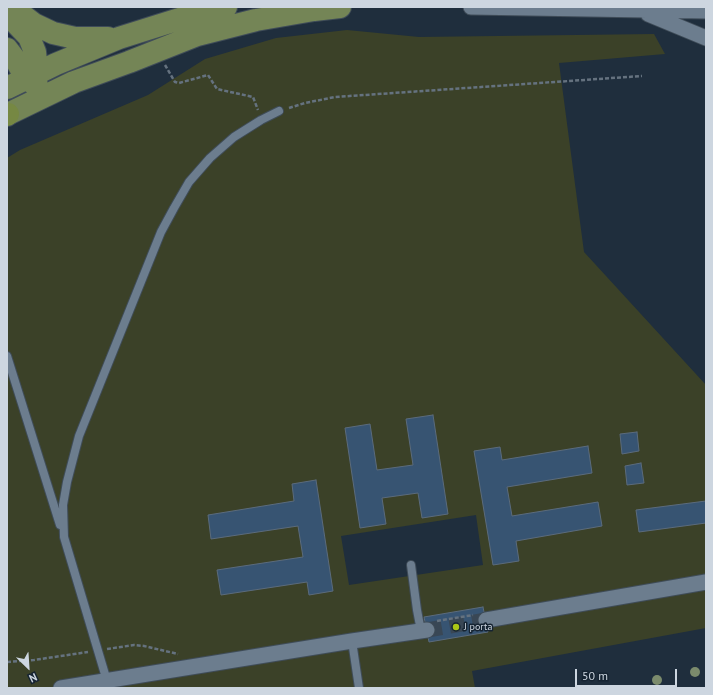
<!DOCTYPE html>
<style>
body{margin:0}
#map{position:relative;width:713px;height:695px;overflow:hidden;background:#1f2e3d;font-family:"PT Sans",sans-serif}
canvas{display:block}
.frame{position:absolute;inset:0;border:8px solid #cdd6e0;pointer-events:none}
.north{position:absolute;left:8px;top:647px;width:40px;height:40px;-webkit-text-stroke:3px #162432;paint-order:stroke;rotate:155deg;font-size:11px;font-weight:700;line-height:16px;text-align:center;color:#cdd6e0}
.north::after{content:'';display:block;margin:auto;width:14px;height:18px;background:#cdd6e0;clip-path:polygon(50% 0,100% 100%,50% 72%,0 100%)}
.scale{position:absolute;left:575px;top:669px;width:102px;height:18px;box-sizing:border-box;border:2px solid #cdd6e0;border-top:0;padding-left:5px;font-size:12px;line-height:14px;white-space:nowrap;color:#cdd6e0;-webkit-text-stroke:3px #162432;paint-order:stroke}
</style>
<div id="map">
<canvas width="713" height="695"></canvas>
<div class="frame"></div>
<div class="north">N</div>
<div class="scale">50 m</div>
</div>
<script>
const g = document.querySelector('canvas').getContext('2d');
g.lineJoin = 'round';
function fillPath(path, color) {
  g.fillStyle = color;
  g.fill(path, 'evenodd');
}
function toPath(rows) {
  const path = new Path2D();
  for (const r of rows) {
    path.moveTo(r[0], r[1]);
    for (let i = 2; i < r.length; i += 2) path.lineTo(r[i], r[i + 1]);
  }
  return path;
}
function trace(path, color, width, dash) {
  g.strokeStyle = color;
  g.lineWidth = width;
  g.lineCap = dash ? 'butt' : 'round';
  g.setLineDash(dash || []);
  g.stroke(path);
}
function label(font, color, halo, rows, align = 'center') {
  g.font = font + ' "PT Sans",sans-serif';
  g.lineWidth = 3;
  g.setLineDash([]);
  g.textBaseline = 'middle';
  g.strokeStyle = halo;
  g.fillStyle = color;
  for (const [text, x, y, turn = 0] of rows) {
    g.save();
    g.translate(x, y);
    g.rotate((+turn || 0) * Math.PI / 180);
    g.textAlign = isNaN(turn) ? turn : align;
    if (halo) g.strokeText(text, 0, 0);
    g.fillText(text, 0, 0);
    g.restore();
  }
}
fillPath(toPath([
 [347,30,419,37,654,34,665,54,559,63,584,252,706,385,706,628,472,671,475,688,7,688,7,158,20,150,148,95,205,59,276,38],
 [476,515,483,565,349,585,341,536]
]), '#3b4128');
const building = toPath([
 [433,415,448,514,422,518,418,493,382,498,386,524,360,528,345,428,370,424,377,470,413,465,406,419,433,415],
 [637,432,639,451,622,454,620,434,637,432],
 [588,446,592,473,507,487,512,516,598,502,602,526,516,541,519,561,493,565,474,451,500,447,502,460,588,446],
 [641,463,644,483,627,485,625,466,641,463],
 [316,480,333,591,309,595,307,582,221,595,217,570,303,557,298,526,211,539,208,515,294,501,292,484,316,480],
 [706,501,706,523,639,532,636,510,706,501],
 [483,607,488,632,429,642,424,617,483,607]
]);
fillPath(building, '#375472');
trace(building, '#5b6b7c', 1);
trace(toPath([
 [427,630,486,620]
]), '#394755', 15, [15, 8]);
const service = toPath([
 [7,356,60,525],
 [411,565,417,610,421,631],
 [352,641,359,688],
 [107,681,64,537,63,505,67,482,79,436,161,232,174,208,189,182,210,158,234,137,261,120,279,111]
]);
const minor = toPath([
 [471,7,706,11],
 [648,14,706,38],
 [486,620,706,582],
 [61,688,352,641,427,630]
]);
const primary = toPath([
 [17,11,34,24,53,33,75,38,108,38],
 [7,14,29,37,35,52,37,72,36,86],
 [7,49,17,62,26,78,37,86],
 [7,88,56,64,119,38,189,16,226,7],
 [8,114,74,82,129,62,197,35,256,20,314,10,340,7]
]);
const trunk = toPath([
 [7,115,8,114]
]);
trace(service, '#3f4c58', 10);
trace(minor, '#3f4c58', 17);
trace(primary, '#3f4c58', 24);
trace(trunk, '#3f4c58', 24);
trace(toPath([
 [165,65,175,82,179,83,208,75,217,89,253,97,258,110],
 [289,108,305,103,335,97,642,76],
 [437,621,473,615],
 [107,649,134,645,144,646,178,654],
 [7,662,34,660,88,652]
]), '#65727f', 2.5, [4, 2]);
trace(service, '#6c7d8e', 8);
trace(minor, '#6c7d8e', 15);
trace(primary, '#748556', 22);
trace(trunk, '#768843', 22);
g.fillStyle = '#7b8b6c';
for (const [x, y] of [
 [695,672],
 [657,680]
]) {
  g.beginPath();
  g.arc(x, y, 5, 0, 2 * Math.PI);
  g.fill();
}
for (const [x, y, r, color] of [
 [456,627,4,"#abc616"]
]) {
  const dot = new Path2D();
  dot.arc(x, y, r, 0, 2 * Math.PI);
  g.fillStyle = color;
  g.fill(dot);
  trace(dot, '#162432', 1.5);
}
label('10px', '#cdd6e0', '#162432', [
 ["J porta",464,627]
], 'left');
</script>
